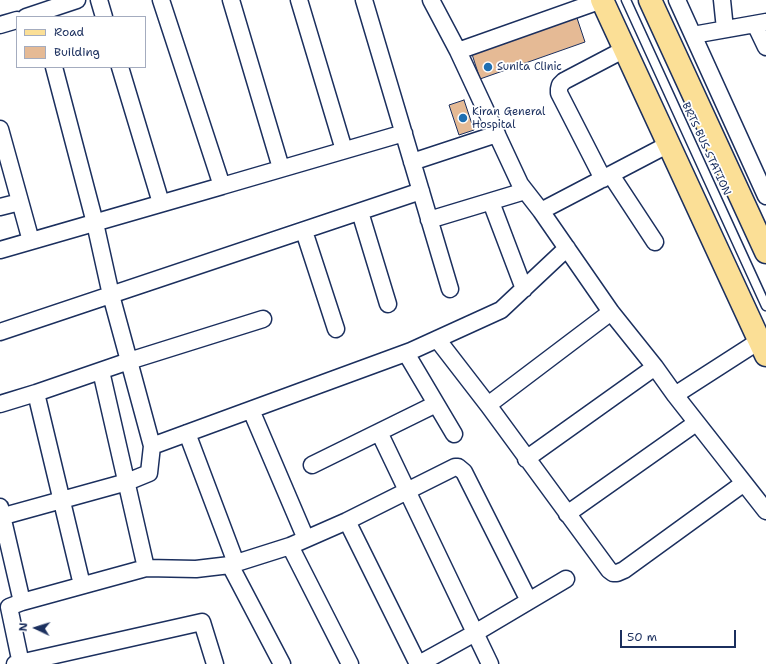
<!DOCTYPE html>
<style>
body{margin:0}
#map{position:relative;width:766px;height:664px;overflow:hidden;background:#fff;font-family:"Shantell Sans",sans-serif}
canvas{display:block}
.legend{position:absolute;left:16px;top:16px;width:130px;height:52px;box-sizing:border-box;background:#fff;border:1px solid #a4acbf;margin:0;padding:5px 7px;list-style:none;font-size:12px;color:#1b2f5e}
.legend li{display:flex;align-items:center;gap:8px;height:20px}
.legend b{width:20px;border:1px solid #a4acbf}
.north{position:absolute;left:16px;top:608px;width:40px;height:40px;-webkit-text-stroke:3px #fff;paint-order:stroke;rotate:274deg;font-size:11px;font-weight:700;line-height:16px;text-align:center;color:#1b2f5e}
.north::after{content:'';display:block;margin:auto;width:14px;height:18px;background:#1b2f5e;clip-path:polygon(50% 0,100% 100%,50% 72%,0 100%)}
.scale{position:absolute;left:620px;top:630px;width:116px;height:18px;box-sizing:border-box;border:2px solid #1b2f5e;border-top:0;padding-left:5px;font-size:12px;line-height:14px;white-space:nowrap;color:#1b2f5e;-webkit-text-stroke:3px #fff;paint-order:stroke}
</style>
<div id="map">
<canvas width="766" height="664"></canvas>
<ul class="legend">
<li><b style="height:5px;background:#fbdf96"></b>Road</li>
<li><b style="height:11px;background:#e5ba95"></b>Building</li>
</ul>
<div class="north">N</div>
<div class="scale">50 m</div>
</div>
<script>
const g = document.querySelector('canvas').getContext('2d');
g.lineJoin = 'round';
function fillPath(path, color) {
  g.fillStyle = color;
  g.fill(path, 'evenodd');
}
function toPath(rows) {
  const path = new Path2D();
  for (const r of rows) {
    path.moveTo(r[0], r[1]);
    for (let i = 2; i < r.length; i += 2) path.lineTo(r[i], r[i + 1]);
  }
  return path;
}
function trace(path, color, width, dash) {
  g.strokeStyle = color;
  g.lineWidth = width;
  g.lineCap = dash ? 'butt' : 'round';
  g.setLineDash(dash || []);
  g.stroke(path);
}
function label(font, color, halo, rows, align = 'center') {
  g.font = font + ' "Shantell Sans",sans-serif';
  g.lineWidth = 3.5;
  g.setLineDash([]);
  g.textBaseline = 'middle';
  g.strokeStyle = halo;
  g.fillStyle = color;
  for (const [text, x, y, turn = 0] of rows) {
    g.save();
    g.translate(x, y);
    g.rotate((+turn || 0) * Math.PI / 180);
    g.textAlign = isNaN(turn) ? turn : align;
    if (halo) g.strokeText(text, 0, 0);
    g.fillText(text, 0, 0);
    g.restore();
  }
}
const building = toPath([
 [575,12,585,42,480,79,470,48,575,12],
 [464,100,474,130,459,135,449,105,464,100]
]);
fillPath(building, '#e5ba95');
trace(building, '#1b2f5e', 1);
const lane = toPath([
 [626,0,766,306]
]);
const street = toPath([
 [99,0,104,17],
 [231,0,281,168],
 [299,0,344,150],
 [364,0,450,289],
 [431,0,458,51,520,184,541,211,611,312,655,367,675,395,766,511],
 [677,0,766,196],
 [722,0,725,29],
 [26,17,77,0],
 [755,24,766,47],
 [0,25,17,20],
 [693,35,766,22],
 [458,51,602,0],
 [54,67,95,223,111,295,129,361,263,319],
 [120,67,161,203],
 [0,129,31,241],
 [412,162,497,134],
 [611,175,655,242],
 [603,179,559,93,559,89,560,85,564,81,625,49],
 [222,186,404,133],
 [491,202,524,289],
 [0,207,20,202],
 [541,211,669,144],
 [360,212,388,304],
 [429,220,525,191],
 [304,231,336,329],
 [0,250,222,186,161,0],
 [0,332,421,191],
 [437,339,488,405,609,570,613,573,617,573,624,570,744,483],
 [406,353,454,434],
 [101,371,146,568],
 [36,393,82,585],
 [675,395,759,341],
 [0,404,36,393,129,361,152,446],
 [488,405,611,312],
 [251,410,306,539],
 [379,432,490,664],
 [187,433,236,563],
 [526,459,655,367],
 [312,465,436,404],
 [0,507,22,602,9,607,21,664],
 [567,514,696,423],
 [0,517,127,482,149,473,152,446,411,351,501,310,567,248],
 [347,521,455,467,458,467,464,472,529,601],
 [290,546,350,664],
 [230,565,282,664],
 [22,602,146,568,196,569,230,565,290,546,347,521,418,664],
 [15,664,202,622,215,664],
 [419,664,475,633,566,579]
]);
const primary = toPath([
 [602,0,766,355],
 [650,0,766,252]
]);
trace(lane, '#1b2f5e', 11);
trace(street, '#1b2f5e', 19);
trace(primary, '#1b2f5e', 25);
trace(lane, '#fff', 8);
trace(street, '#fff', 16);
trace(primary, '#fbdf96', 22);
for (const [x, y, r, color] of [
 [488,67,5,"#1f6fb2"],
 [463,118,5,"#1f6fb2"]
]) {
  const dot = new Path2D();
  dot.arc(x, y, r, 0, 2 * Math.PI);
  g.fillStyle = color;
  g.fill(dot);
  trace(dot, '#fff', 1.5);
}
label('11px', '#1b2f5e', '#fff', [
 ["Sunita Clinic",497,67],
 ["Kiran General",472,112],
 ["Hospital",472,125]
], 'left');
label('11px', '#1b2f5e', '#fff', [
 ["BRTS BUS STATION",706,149,65]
]);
</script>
